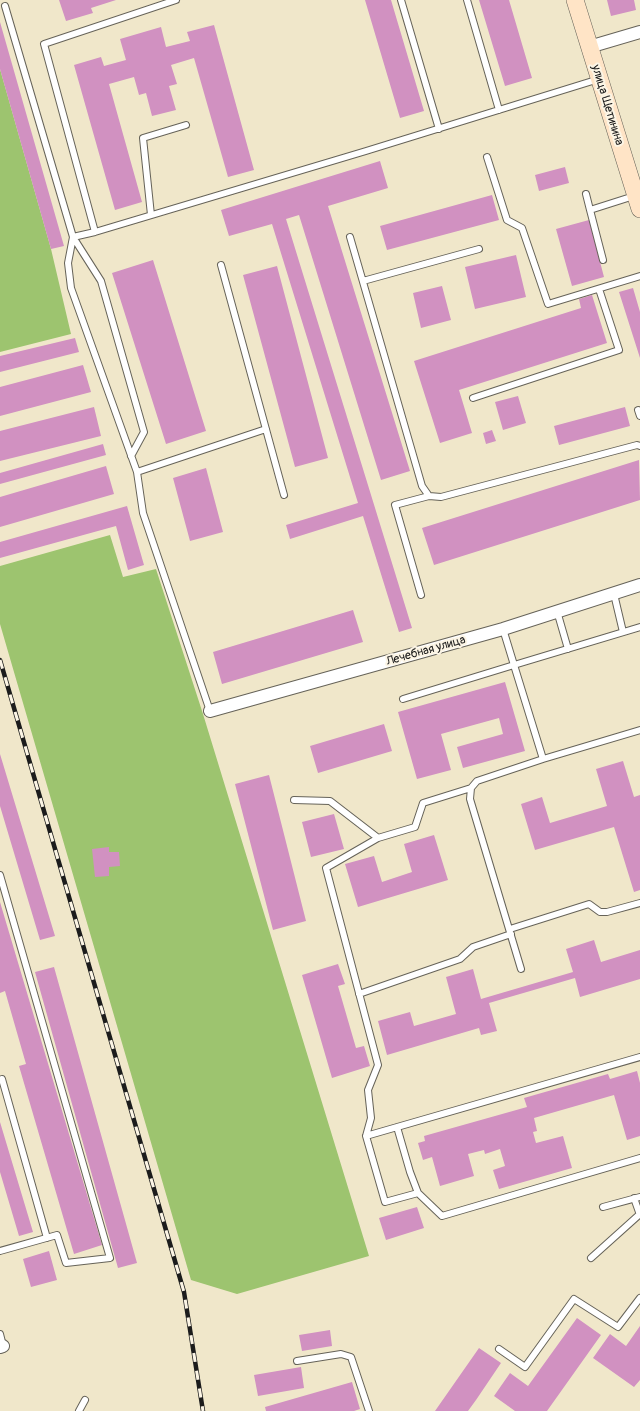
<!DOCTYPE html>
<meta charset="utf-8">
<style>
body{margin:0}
canvas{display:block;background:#f0e7ca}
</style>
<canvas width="640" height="1411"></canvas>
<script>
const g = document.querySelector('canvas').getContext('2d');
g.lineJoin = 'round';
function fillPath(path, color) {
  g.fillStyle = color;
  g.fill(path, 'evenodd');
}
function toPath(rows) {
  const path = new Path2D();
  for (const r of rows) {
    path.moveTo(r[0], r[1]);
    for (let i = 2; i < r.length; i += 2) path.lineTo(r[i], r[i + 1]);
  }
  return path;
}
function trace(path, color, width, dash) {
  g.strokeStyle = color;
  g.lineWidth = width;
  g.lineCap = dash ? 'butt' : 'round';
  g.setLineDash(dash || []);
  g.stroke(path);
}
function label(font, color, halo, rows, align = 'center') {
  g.font = font + ' Pangolin,sans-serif';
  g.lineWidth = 4;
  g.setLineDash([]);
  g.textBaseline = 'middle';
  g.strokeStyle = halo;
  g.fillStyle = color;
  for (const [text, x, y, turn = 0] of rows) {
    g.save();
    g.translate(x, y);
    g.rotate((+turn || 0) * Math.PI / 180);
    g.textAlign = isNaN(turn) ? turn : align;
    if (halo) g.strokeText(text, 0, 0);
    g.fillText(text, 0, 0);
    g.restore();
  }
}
fillPath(toPath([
 [0,69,51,249,71,334,0,352],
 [110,535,123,577,156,569,203,714,369,1256,237,1294,191,1280,0,624,0,566]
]), '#9dc46f');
fillPath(toPath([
 [59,0,116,0,91,8,93,13,66,21],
 [365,0,391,0,424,111,400,118],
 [479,0,509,0,532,78,505,86],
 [607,0,634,0,636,10,611,16],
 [0,22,64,246,51,249,0,69],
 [214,25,254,170,228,177,194,58,171,65,177,84,169,86,176,110,152,116,146,93,139,95,134,77,109,84,142,202,115,210,74,65,101,57,104,66,126,60,120,39,161,27,166,47,190,41,187,32],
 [380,161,388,188,328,206,410,471,381,480,299,215,286,219,412,628,399,632,363,516,290,539,286,525,358,503,272,224,229,236,221,210],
 [565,167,569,183,539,191,535,175],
 [492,195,499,220,387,250,380,226],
 [589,220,604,277,572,286,556,229],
 [516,255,526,297,475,309,465,267],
 [153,260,206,431,166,444,112,273],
 [277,266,328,458,295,467,243,275],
 [442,286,451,320,421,328,413,293],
 [633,288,640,312,640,358,619,292],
 [592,295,607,343,459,390,472,433,440,443,414,361,581,308,579,299],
 [75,338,79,352,0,372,0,356],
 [83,365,91,392,0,416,0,387],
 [518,396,526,423,503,430,495,402],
 [94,407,101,436,0,461,0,431],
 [625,407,630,426,559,445,554,426],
 [492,430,496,441,486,444,483,433],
 [103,444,106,455,0,484,0,473],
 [639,460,640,500,434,565,422,528],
 [106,466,114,494,0,527,0,497],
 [206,468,223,532,190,541,173,478],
 [127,506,144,565,128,570,116,526,0,558,0,542],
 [353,610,363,642,222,684,213,652],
 [505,682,525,751,463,768,457,747,503,734,499,718,441,734,451,770,417,779,398,712],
 [384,724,392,751,318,773,310,746],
 [0,754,55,936,40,940,0,806],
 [623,761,634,797,640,795,640,890,634,892,614,827,535,850,521,804,542,797,550,823,607,806,596,769],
 [269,775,306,921,273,930,235,784],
 [334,814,344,849,311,857,302,822],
 [434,835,448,880,358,907,345,864,374,856,382,882,412,872,404,844],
 [109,847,109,852,119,852,120,866,109,867,109,876,95,877,92,849],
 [0,902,102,1245,74,1254,19,1066,26,1064,5,991,0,993],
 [594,940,601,962,640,950,640,979,580,997,575,978,489,1003,497,1031,481,1035,479,1028,387,1055,378,1021,410,1012,414,1026,456,1014,446,977,473,969,481,999,573,972,566,949],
 [338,964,345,984,338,986,356,1048,364,1046,370,1066,332,1078,302,975],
 [54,967,137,1263,118,1268,35,972],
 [637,1071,640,1083,640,1136,627,1140,614,1095,534,1118,537,1131,533,1132,536,1143,563,1136,572,1168,499,1189,493,1170,505,1166,500,1149,485,1154,484,1150,468,1154,474,1176,440,1186,432,1157,423,1160,418,1143,425,1141,424,1136,527,1107,524,1098,608,1074,610,1079],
 [0,1122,33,1232,19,1236,0,1172],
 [417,1207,424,1228,386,1240,379,1218],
 [49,1251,57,1280,31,1287,23,1259],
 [577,1318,601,1335,547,1411,515,1411,494,1396,510,1373,528,1386],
 [640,1326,640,1380,634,1387,593,1358,610,1334,626,1346],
 [330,1330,332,1346,302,1351,299,1335],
 [479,1348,501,1363,476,1400,468,1411,435,1411],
 [301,1367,304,1388,258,1396,254,1375],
 [352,1382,360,1409,354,1411,266,1411,265,1407]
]), '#d191c1');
const lane = toPath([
 [401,0,439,129],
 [467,0,499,110],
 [5,6,73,237,68,263,71,288,137,472,143,513,210,711],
 [487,157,507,220,522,228,548,304,640,276],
 [586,194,590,210,634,196],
 [590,210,603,260],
 [151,215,143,138,186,125],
 [95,232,44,44,176,0],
 [350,237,422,486,429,496,441,497,637,445,640,446],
 [221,265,284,495],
 [363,281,479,249],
 [473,398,619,350,599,289],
 [638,410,640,416],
 [131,456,144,432,101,281,73,237,95,232,366,151,599,79],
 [137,472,266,429],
 [614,594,623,632],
 [421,595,395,505,429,496],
 [557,611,568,649],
 [403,699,514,665,503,629],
 [543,759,640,730],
 [294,800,330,801,378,838],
 [0,875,110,1258,66,1263,57,1235,0,1251],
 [510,929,589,904,600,912,607,912,640,903],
 [521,969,470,799,471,788,477,781,543,759,514,665,640,627],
 [359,994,460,959,473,947,511,934],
 [2,1079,47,1238],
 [397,1127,410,1172,418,1193,442,1216,640,1158],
 [366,1136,640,1057],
 [418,1193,385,1202,366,1136,371,1118,368,1090,378,1065,326,868,378,838,415,827,423,803,471,788],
 [634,1198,640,1215],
 [603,1207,640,1197],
 [591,1258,640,1214],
 [0,1334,3,1346],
 [499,1349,525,1367,574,1299,618,1327,640,1298],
 [297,1361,341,1354,351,1357,369,1411],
 [79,1411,85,1400]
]);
const street = toPath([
 [589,47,640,32],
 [210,711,503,629,640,585],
 [0,1347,3,1346]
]);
const secondary = toPath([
 [575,0,640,209]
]);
trace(lane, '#666359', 8);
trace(street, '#666359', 14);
trace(secondary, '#666359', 18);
trace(lane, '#fff', 6);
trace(street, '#fff', 12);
trace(secondary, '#ffe4c6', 17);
const rail = toPath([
 [0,660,184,1292,203,1411]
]);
trace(rail, '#1c1c1c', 4.5);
trace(rail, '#fcf5e5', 3, [9]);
label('12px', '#1c1c1c', '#fcf5e5', [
 ["улица Щетинина",607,105,73],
 ["Лечебная улица",426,651,-16]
]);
</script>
